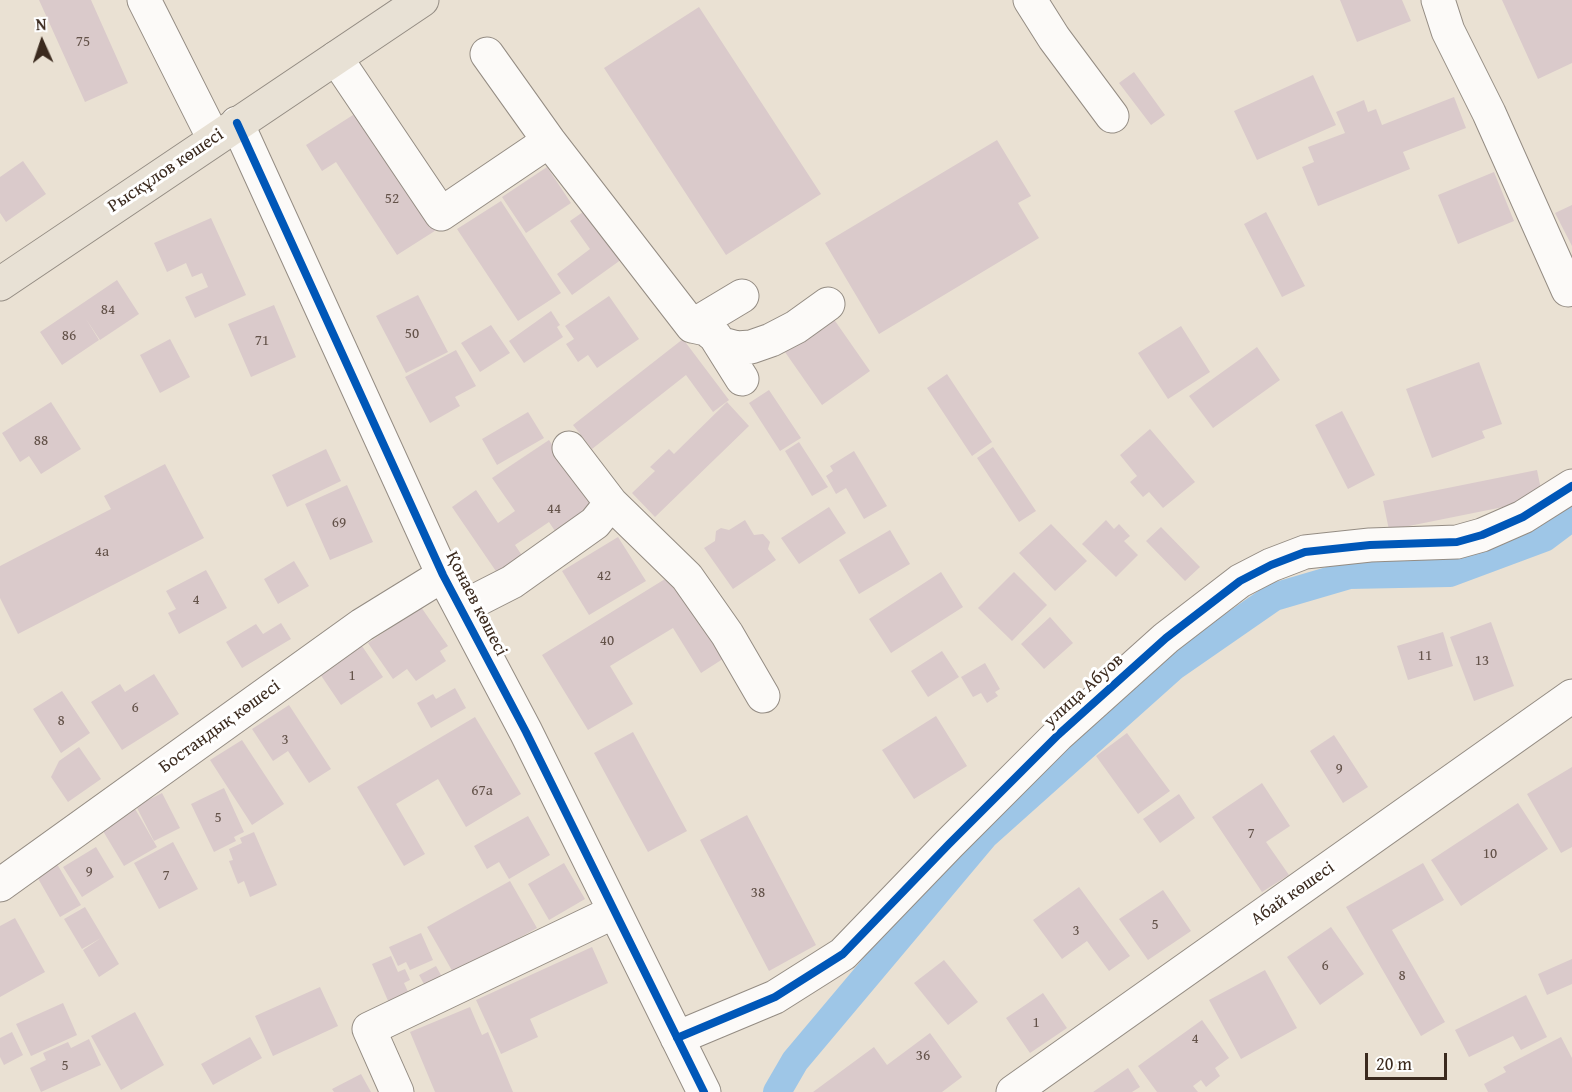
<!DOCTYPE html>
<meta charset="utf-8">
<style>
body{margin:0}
#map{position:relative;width:1572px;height:1092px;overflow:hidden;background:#eae1d3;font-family:"Gentium Book Plus",serif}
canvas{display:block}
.north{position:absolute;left:12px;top:12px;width:60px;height:60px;-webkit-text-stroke:4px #fff;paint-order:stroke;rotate:357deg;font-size:16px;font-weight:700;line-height:24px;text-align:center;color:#3b2a1e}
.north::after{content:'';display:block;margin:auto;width:21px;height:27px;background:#3b2a1e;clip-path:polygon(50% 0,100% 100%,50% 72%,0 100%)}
.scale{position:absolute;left:1365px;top:1053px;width:82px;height:27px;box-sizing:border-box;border:3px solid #3b2a1e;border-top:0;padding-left:8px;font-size:18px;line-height:21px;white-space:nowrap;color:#3b2a1e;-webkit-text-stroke:4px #fff;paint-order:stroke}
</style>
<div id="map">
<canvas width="1572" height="1092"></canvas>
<div class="north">N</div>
<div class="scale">20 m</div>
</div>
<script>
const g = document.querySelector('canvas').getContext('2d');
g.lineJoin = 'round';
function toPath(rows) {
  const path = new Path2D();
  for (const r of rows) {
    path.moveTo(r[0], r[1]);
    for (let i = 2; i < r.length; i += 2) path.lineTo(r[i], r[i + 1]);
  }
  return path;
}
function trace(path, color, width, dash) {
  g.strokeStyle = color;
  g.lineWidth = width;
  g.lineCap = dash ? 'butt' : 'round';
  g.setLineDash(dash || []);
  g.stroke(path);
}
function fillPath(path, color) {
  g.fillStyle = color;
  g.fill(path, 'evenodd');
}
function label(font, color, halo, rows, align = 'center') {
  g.font = font + ' "Gentium Book Plus",serif';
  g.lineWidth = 6;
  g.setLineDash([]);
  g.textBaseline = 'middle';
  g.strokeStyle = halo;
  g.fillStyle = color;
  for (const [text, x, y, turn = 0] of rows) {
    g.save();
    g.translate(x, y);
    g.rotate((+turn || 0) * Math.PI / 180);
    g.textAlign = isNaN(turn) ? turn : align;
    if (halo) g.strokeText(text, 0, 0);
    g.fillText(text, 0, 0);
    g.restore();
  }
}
trace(toPath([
 [777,1092,795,1061,985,835,1173,667,1274,597,1349,575,1450,573,1544,538,1572,517]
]), '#9ec6e7', 28);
fillPath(toPath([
 [39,0,91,0,128,83,85,102],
 [1340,0,1402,0,1411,21,1357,42],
 [1502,0,1572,0,1572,63,1538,79],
 [699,7,821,194,726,255,604,68],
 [1134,72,1165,115,1151,125,1119,83],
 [1313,75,1336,125,1257,160,1234,111],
 [1454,97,1466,128,1403,152,1410,169,1318,206,1302,167,1314,162,1308,147,1345,133,1336,112,1364,100,1368,112,1376,109,1382,125],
 [364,108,441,227,397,255,336,162,322,171,306,145],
 [997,140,1031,196,1018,203,1039,238,879,334,825,243],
 [23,161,46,194,6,222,0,213,0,177],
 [547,167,571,203,526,233,502,197],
 [1494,172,1514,221,1458,244,1438,195],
 [501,201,561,293,518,321,457,229],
 [593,205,629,254,572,295,557,274,590,249,570,221],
 [1572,205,1572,246,1555,213],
 [1266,212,1305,286,1282,297,1244,224],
 [211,218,246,295,195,318,185,297,208,287,202,273,192,277,186,263,167,272,154,243],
 [117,280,139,314,100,340,86,319,99,340,62,365,40,332],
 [418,295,448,352,406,373,376,316],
 [609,296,639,339,597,368,588,355,578,362,566,344,574,339,565,326],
 [274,305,296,357,251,377,228,324],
 [551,311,560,325,557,327,563,337,524,363,509,341],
 [833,318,870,371,822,405,785,352],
 [491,325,510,353,480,372,461,343],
 [1181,326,1210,372,1168,399,1138,353],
 [170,339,190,377,160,393,140,355],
 [683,339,729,400,713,412,686,375,592,449,573,425],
 [1257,347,1280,380,1213,428,1189,396],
 [456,350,476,386,455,397,460,406,430,423,405,377],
 [1479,362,1502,424,1482,431,1485,438,1432,458,1406,389],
 [947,374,992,442,972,456,927,388],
 [769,390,801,438,780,451,749,403],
 [51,402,81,449,41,474,29,456,20,462,2,433],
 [727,402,749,426,655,517,632,493,655,471,650,467,669,449,674,454],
 [1342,411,1375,475,1348,489,1315,425],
 [528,412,544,438,497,465,482,439],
 [1150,429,1195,482,1163,508,1149,492,1143,497,1130,482,1137,476,1120,455],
 [549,440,599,515,561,540,549,522,515,545,527,563,502,580,452,507,476,490,498,523,515,511,492,478],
 [799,442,828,487,812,496,785,451],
 [993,447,1036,511,1019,522,977,458],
 [326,449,341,481,287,507,272,475],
 [854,451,887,506,864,519,846,488,836,494,826,476,833,471,830,466],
 [165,464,204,538,18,634,0,598,0,566,111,509,104,496],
 [1537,470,1543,499,1389,530,1383,501],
 [347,485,373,542,330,560,305,504],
 [829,507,846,533,799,564,781,538],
 [745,520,754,535,763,534,770,542,768,549,776,560,733,589,704,548,715,541,716,531,721,528,729,530],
 [1106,520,1114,529,1119,524,1130,536,1124,541,1138,555,1116,577,1082,544],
 [1051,524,1087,561,1055,591,1019,553],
 [1161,527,1200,567,1185,581,1146,541],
 [890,530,910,564,859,594,839,560],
 [618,537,646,581,589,615,562,571],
 [294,561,309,586,278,604,264,579],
 [206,570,227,608,179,634,168,613,176,609,166,591],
 [678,571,729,655,701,673,673,628,610,666,633,704,588,730,542,655],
 [941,572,963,607,891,653,869,619],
 [1014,572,1047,605,1012,641,978,608],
 [421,607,448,646,440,651,446,661,416,681,407,669,393,679,368,643],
 [1050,617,1073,643,1044,669,1021,644],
 [1491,622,1514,686,1474,701,1450,637],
 [281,623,291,639,242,668,226,642,256,624,263,634],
 [1443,632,1453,666,1408,680,1397,646],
 [362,646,383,677,341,705,320,674],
 [942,651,959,677,928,697,911,671],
 [985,663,1000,689,995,692,998,696,987,703,981,693,973,697,961,677],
 [154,674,179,714,122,750,91,702,120,684,125,692],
 [455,688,466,708,431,728,417,703,433,694,436,699],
 [62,691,90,733,61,753,33,709],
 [289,705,331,769,309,783,288,751,273,761,252,729],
 [936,716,967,766,914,799,882,750],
 [475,717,521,794,466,827,438,779,396,804,425,854,404,866,357,787],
 [633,732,687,831,648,852,594,753],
 [1127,733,1170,791,1138,814,1096,756],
 [1334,735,1368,787,1343,803,1310,751],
 [242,740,284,804,252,825,210,760],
 [79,747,101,779,68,802,51,777,59,761],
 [1572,767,1572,847,1561,853,1527,794],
 [1262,783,1290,826,1266,842,1289,875,1262,892,1212,817],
 [224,788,244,832,234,837,236,841,214,852,191,804],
 [162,793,180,828,154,841,136,806],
 [1179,794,1195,818,1160,843,1143,819],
 [1518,803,1548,849,1461,906,1431,860],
 [134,807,157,847,124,866,100,826],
 [747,815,816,945,769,971,700,840],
 [528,816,550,855,509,879,499,862,487,869,474,846],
 [254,832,277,885,250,897,244,881,238,884,229,861,233,860,229,849,242,843,240,838],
 [173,842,198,889,159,909,134,863],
 [96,847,114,877,82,897,63,867],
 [564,863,585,899,549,920,528,884],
 [1423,863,1444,900,1392,930,1445,1022,1421,1036,1346,907],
 [57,864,81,905,60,917,36,875],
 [510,881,537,928,454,974,427,927],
 [1079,887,1130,956,1109,971,1087,941,1062,959,1033,920],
 [1163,890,1191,931,1148,960,1119,919],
 [85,907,119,964,99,977,83,950,101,938,82,949,64,919],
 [15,918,45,972,0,997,0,926],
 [1331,927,1364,974,1320,1005,1287,957],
 [421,933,433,960,410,970,406,962,398,966,389,947],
 [592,947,608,983,530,1019,538,1037,501,1054,476,1000],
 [391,956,398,972,405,969,410,980,404,983,409,994,389,1003,372,964],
 [1572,959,1572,984,1547,995,1538,974],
 [944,960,978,1002,948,1025,914,983],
 [436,966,447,986,430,995,419,975],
 [1265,970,1297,1028,1241,1059,1209,1000],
 [320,987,338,1026,273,1056,255,1016],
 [1043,993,1067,1028,1030,1053,1006,1018],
 [1526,995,1547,1037,1521,1050,1513,1036,1469,1057,1455,1030],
 [63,1003,77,1035,31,1056,16,1024],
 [470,1007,482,1035,488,1032,513,1092,435,1092,410,1032],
 [135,1012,164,1065,121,1090,91,1036],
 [1202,1020,1229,1058,1215,1068,1220,1076,1206,1087,1201,1080,1193,1086,1198,1092,1157,1092,1138,1066],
 [12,1032,23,1055,4,1065,0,1057,0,1038],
 [930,1033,962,1077,942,1092,813,1092,874,1047,887,1065],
 [250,1037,262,1058,213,1085,201,1064],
 [1561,1037,1572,1058,1572,1092,1488,1092,1484,1084,1506,1072,1503,1067],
 [89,1039,101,1065,41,1092,30,1068,46,1060,43,1053,68,1042,71,1048],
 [1128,1068,1140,1087,1132,1092,1093,1092],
 [361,1074,371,1092,334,1092,332,1089]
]), '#dacacb');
const minor = toPath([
 [144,0,214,139],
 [1030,0,1054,38,1112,116],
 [1438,0,1448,31,1489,113,1568,290],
 [487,54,549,141,692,326,706,329,715,336,742,379],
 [336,58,441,214,549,141],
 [237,123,443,575,526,732,704,1092],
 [692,326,742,296],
 [722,344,737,348,751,347,771,340,796,327,828,304],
 [569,448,611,503,687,577,727,634,763,696],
 [461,608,512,582,595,523,611,503],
 [0,885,362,625,443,575],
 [677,1038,775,997,843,954,949,844,1058,735,1166,638,1240,581,1271,565,1305,552,1370,545,1457,542,1482,535,1523,517,1572,486],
 [397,1092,369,1029,614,912],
 [1013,1092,1572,696]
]);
const major = toPath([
 [0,284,422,0]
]);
trace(minor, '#948c83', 35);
trace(major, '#948c83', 35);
trace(minor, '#fcfaf8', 33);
trace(major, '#e8e1d5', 33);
trace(toPath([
 [237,123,443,575,526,732,704,1092],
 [677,1038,775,997,843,954,949,844,1058,735,1166,638,1240,581,1271,565,1305,552,1370,545,1457,542,1482,535,1523,517,1572,486]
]), '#0057b8', 8);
label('15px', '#635249', null, [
 ["75",83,42],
 ["52",392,199],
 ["84",108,310],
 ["50",412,334],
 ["86",69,336],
 ["71",262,341],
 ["88",41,441],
 ["44",554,509],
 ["69",339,523],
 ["4а",102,552],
 ["42",604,576],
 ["4",196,600],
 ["40",607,641],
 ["11",1425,656],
 ["13",1482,661],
 ["1",352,676],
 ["6",135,708],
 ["8",61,721],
 ["3",285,740],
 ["9",1339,769],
 ["67а",482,791],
 ["5",218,818],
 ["7",1251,834],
 ["10",1490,854],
 ["9",89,872],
 ["7",166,876],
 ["38",758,893],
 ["5",1155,925],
 ["3",1076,931],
 ["6",1325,966],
 ["8",1402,976],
 ["1",1036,1023],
 ["4",1195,1039],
 ["36",923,1056],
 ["5",65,1066]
]);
label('18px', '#3b2a1e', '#fff', [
 ["Рысқұлов көшесі",166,171,-34],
 ["Қонаев көшесі",476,604,63],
 ["улица Абуов",1084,691,-42],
 ["Бостандық көшесі",220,727,-36],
 ["Абай көшесі",1293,894,-35]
]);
</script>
